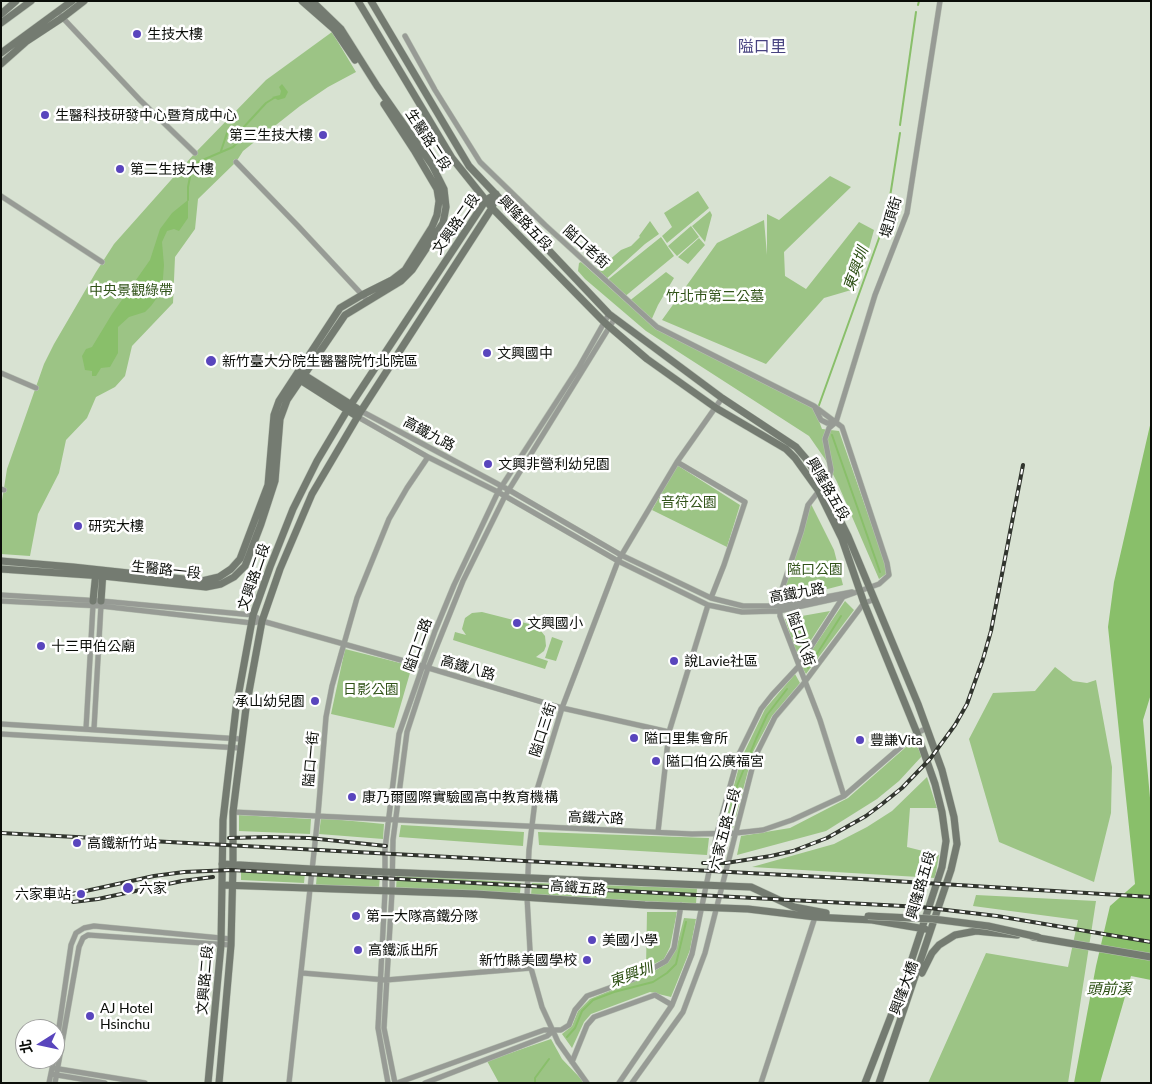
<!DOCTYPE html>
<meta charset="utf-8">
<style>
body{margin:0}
#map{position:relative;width:1152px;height:1084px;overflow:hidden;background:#d8e2d2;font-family:Lato,"Noto Sans TC",sans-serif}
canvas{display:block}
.frame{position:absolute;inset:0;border:2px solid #0a0d08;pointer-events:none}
.north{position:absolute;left:15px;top:1019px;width:50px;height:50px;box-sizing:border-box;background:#fff;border:1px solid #9d9e9c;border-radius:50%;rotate:260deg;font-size:14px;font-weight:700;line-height:20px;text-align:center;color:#0a0d08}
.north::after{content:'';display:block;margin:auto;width:18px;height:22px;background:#5945bd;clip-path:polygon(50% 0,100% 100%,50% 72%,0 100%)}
</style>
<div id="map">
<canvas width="1152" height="1084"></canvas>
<div class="frame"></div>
<div class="north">北</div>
</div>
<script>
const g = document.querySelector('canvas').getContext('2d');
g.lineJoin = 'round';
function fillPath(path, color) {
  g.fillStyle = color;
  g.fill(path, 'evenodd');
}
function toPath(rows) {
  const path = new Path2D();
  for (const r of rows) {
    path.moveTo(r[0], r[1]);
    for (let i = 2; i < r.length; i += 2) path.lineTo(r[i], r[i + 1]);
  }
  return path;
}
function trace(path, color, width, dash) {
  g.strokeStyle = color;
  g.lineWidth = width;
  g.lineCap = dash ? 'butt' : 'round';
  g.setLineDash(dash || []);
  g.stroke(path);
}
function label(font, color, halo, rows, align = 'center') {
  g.font = font + ' Lato,"Noto Sans TC",sans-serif';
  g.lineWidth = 5;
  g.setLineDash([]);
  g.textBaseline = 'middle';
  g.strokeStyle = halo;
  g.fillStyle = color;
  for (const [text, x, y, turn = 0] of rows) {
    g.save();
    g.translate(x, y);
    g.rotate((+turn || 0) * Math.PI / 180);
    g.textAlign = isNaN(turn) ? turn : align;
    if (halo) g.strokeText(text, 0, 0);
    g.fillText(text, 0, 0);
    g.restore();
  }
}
fillPath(toPath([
 [332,32,356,72,328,87,300,106,243,151,236,162,198,199,195,229,175,257,173,303,132,346,125,376,115,387,96,397,87,418,66,440,59,473,38,514,30,556,1,554,1,507,7,469,44,364,54,344,96,272,114,244,195,153,266,80],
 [830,176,851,187,784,252,785,276,806,289,859,222,874,230,858,288,824,298,766,364,662,320,717,243,764,220,767,255,767,214,779,220],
 [698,191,709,208,667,243,662,236,672,227,664,213],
 [710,211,712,215,705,242,692,226],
 [650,221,659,234,645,244,604,281,595,272,621,250,631,246,640,237,639,236],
 [691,226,699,237,677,256,668,246],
 [661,237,674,256,623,298,605,282],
 [699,238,705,245,688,264,678,257],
 [581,262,656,329,814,408,822,429,839,431,885,563,886,574,879,579,837,482,825,459,809,436,646,331,585,279,578,271,579,263],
 [666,272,674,278,658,305,650,323,628,302],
 [677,465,740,505,727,547,652,510],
 [810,502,834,550,843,585,781,601],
 [845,601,854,610,806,674,801,666],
 [830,611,798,660,785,619],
 [482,612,537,626,545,636,546,646,544,651,536,657,548,661,545,669,453,640,455,632,466,635,462,629,465,618,472,613],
 [552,637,563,641,556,661,545,658],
 [345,649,412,666,394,728,331,714],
 [1055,667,1073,681,1087,683,1096,680,1112,767,1111,813,1094,882,999,842,969,739,993,693,1035,691],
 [795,674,800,683,772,716,753,752,733,828,723,827,741,759,765,709],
 [914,740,922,756,899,781,877,799,826,831,737,855,741,836,790,828,848,798],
 [927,777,937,808,910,808,907,847,939,855,935,878,752,867,834,844,867,827,892,811],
 [239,815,311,819,310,834,239,831],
 [321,818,384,824,383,839,319,834],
 [401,825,524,832,523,846,399,837],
 [538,832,709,838,707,855,539,845],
 [241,869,305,872,304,883,241,880],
 [317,873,380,876,379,888,316,885],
 [397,874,521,883,520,893,396,889],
 [532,883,697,888,696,904,531,895],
 [976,895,1096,901,1068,1083,928,1083,986,953,1068,967,1078,920,973,906],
 [647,912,677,912,670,947,664,959,646,968],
 [684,918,696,919,690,950,671,997,650,992,591,1014,584,1022,572,1048,562,1034,572,1026,578,1011,590,999,648,975,667,963,676,949],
 [551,1039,562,1059,585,1083,499,1083,487,1061]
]), '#9cc485');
fillPath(toPath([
 [282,84,288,92,285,98,278,100,272,97,280,95,281,91,279,87],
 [188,200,188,218,179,231,174,229,167,231,162,242,164,265,162,291,151,306,145,312,129,317,118,327,118,353,110,367,101,368,96,376,92,376,92,371,85,370,82,356,86,349,92,347,112,314,150,260,160,229,172,213],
 [1151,421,1151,694,1143,720,1151,809,1151,980,1131,976,1100,1083,1074,1083,1096,966,1110,906,1135,884,1108,627,1114,582]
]), '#89bf6a');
trace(toPath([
 [918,5,919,1],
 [900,125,916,12],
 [221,151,227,133,242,129],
 [188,200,188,187,191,172,198,162,233,147,240,140,242,129,266,103,274,98],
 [818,408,887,216,900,133],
 [832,435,880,572],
 [808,668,841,616],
 [728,826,737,786,756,739,767,715,787,689],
 [567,1037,575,1028,582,1011,593,1000,614,992,653,982,667,973,676,964,686,922],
 [535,1083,535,1078,549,1059]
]), '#89bf6a', 2);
const street = toPath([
 [61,16,140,100,195,153],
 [236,162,298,226,367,300],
 [1,196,102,262],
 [1,373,36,388],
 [815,408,821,420,827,423,835,422],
 [361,411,509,490,621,555,711,598,743,606,779,606,852,592],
 [358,417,428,457,498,492,618,561,708,605,742,612,779,611,843,597,879,584,889,575,887,563,842,427,814,406,657,327,545,225,480,162,435,90,405,36],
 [677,462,745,502,724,565,711,598],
 [1,489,4,490],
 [1,595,101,601,253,615,262,621,422,666,562,708,669,732],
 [1,601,101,606,252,623,262,621],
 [1,724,241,739],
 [86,729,93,605],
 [94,729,101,605],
 [1,734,240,748],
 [844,796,820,720,780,616,780,595,801,532,808,505,829,478,831,470,825,439,829,428,836,422,875,295,907,213,940,1],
 [233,812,692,834,736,833,763,830,792,820,844,796,917,733,927,728],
 [658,832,669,732,708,605],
 [302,973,386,980,531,968],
 [55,1055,71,945,76,933,84,928,94,926,231,939],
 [572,1062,587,1025,594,1017,655,995,672,1005],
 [53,1068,145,1083],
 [51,1074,105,1083],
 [49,1083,54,1059],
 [55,1083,79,947,83,938,88,935,231,945],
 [289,1083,318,815,326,717,332,686,357,598,389,519,407,488,428,457],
 [388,1083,378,1028,385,892,385,849,399,734,435,631,454,585,498,492,579,367,609,314],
 [395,1083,384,1028,392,892,393,840,407,732,428,668,463,581,505,496,615,318],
 [397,1083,544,1030,561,1030,569,1025,575,1010,587,996,634,979,666,961,674,948,681,905],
 [425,1083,547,1036,553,1031],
 [587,1083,558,1042,553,1031,542,1007,531,968,527,897,529,850,536,793,562,708,618,561,677,462,722,398],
 [619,1083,672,1005,692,954,717,833,739,754,761,709,772,695,798,667,843,597],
 [632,1083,683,1012,705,953,755,757,775,717,804,683,864,603,873,600],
 [761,1083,815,917]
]);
const secondary = toPath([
 [302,1,334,29,355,60],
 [358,1,452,158,492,208,605,323,647,359,716,408,786,449,795,458,818,490,842,539,864,603,917,733,935,784,942,812,946,841,942,867,906,977,865,1083],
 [371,1,469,166,609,314,722,398,796,447,808,461,823,486,848,536,918,704,942,770,954,817,957,844,951,870,879,1083],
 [1,14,16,1],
 [1,23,31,1],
 [1,53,72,1],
 [1,64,27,41,62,18,84,1],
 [301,373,361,411],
 [297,378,358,417],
 [1,561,73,567,202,581,219,577,231,569,240,559,268,485,274,415,279,401,340,308,362,295,392,280,405,270,432,227,437,215,439,201,437,189,414,150,384,104],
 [1,569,103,576,206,587,221,584,234,577,245,566,261,524,275,481,280,419,287,400,345,315,401,281,412,270,443,223,446,207,444,189,432,165,377,86,341,29,312,1],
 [93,601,96,572],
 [101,601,103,571],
 [222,864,311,869,751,887,794,907,826,913],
 [222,885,476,894,645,905,748,909,815,917,872,920,925,929],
 [1033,937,1151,957],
 [922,973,932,953,939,945,955,935,976,931,1017,935],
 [208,1083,221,945,223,820,236,708,253,615,270,567,293,509,317,461,348,409,486,200,496,194],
 [219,1083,231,945,233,865,233,812,246,708,262,621,280,569,312,494,361,411,492,208,496,194]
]);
trace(street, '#b7c0b2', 6);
trace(secondary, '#b7c0b2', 8);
trace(street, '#979b95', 5);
trace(secondary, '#747b71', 7);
const rail = toPath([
 [1,833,861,879,1151,897],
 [229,838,268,837,309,838,386,846],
 [703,863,726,863,771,856,793,851,827,838,866,816,882,804,902,788,930,759,955,725,967,704,983,659,991,631,1023,465],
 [72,894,154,876,184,872,231,870,921,907,997,916,1151,942],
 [73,902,98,899,182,881,213,877]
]);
trace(rail, '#31352e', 4);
trace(rail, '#fff', 2, [5.5]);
const secondaryBridge = toPath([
 [868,916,933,919,988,926,1038,937]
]);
trace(secondaryBridge, '#b7c0b2', 8, []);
trace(secondaryBridge, '#747b71', 7);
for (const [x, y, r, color] of [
 [137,34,5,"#5945bd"],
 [45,115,5,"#5945bd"],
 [323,135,5,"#5945bd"],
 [120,169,5,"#5945bd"],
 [487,353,5,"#5945bd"],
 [211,361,6,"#5945bd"],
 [488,464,5,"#5945bd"],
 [78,526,5,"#5945bd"],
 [517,623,5,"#5945bd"],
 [41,646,5,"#5945bd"],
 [674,661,5,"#5945bd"],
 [315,701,5,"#5945bd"],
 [634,738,5,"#5945bd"],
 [860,740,5,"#5945bd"],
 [656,761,5,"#5945bd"],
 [352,797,5,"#5945bd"],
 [77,843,5,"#5945bd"],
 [128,888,6,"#5945bd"],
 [81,894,5,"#5945bd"],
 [356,916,5,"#5945bd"],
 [592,940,5,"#5945bd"],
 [358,950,5,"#5945bd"],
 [587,960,5,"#5945bd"],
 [90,1016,5,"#5945bd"]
]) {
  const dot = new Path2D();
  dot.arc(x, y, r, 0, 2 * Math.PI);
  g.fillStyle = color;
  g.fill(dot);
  trace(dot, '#fff', 2);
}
label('14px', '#0a0d08', '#fff', [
 ["生技大樓",147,34],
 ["生醫科技研發中心暨育成中心",55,115],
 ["第三生技大樓",313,135,"right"],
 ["第二生技大樓",130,169],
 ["文興國中",497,353],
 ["新竹臺大分院生醫醫院竹北院區",222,361],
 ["文興非營利幼兒園",498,464],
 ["研究大樓",88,526],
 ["文興國小",527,623],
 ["十三甲伯公廟",51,646],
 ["說Lavie社區",684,661],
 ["承山幼兒園",305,701,"right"],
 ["隘口里集會所",644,738],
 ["豐謙Vita",870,740],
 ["隘口伯公廣福宮",666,761],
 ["康乃爾國際實驗國高中教育機構",362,797],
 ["高鐵新竹站",87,843],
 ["六家",139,888],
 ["六家車站",71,894,"right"],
 ["第一大隊高鐵分隊",366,916],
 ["美國小學",602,940],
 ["高鐵派出所",368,950],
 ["新竹縣美國學校",577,960,"right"],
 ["AJ Hotel",100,1008],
 ["Hsinchu",100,1024]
], 'left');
label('14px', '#0a0d08', '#fff', [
 ["生醫路二段",428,140,57],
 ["堤頂街",891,217,-73],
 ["興隆路五段",525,223,46],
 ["文興路二段",456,224,-55],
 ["隘口老街",586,247,42],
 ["高鐵九路",429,434,28],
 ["興隆路五段",828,489,60],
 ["生醫路一段",166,570,6],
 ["文興路二段",254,577,-71],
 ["高鐵九路",797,593,-10],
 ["隘口八街",801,639,71],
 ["隘口二路",418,645,-70],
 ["高鐵八路",468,668,16],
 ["隘口三街",543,730,-72],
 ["隘口一街",311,759,-85],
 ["高鐵六路",596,818,2],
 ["六家五路二段",725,829,-75],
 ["興隆路五段",921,885,-74],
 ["高鐵五路",578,888,4],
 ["文興路二段",205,980,-85],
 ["興隆大橋",904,988,-70]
]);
label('14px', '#32541a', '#fff', [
 ["中央景觀綠帶",131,290],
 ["竹北市第二公墓",715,296],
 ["音符公園",689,502],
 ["隘口公園",815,569],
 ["日影公園",371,689]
]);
label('italic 15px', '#2a4d11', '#fff', [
 ["東興圳",856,269,-70],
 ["東興圳",631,975,-20],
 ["頭前溪",1109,989]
]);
label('16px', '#484380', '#fff', [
 ["隘口里",762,47]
]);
</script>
